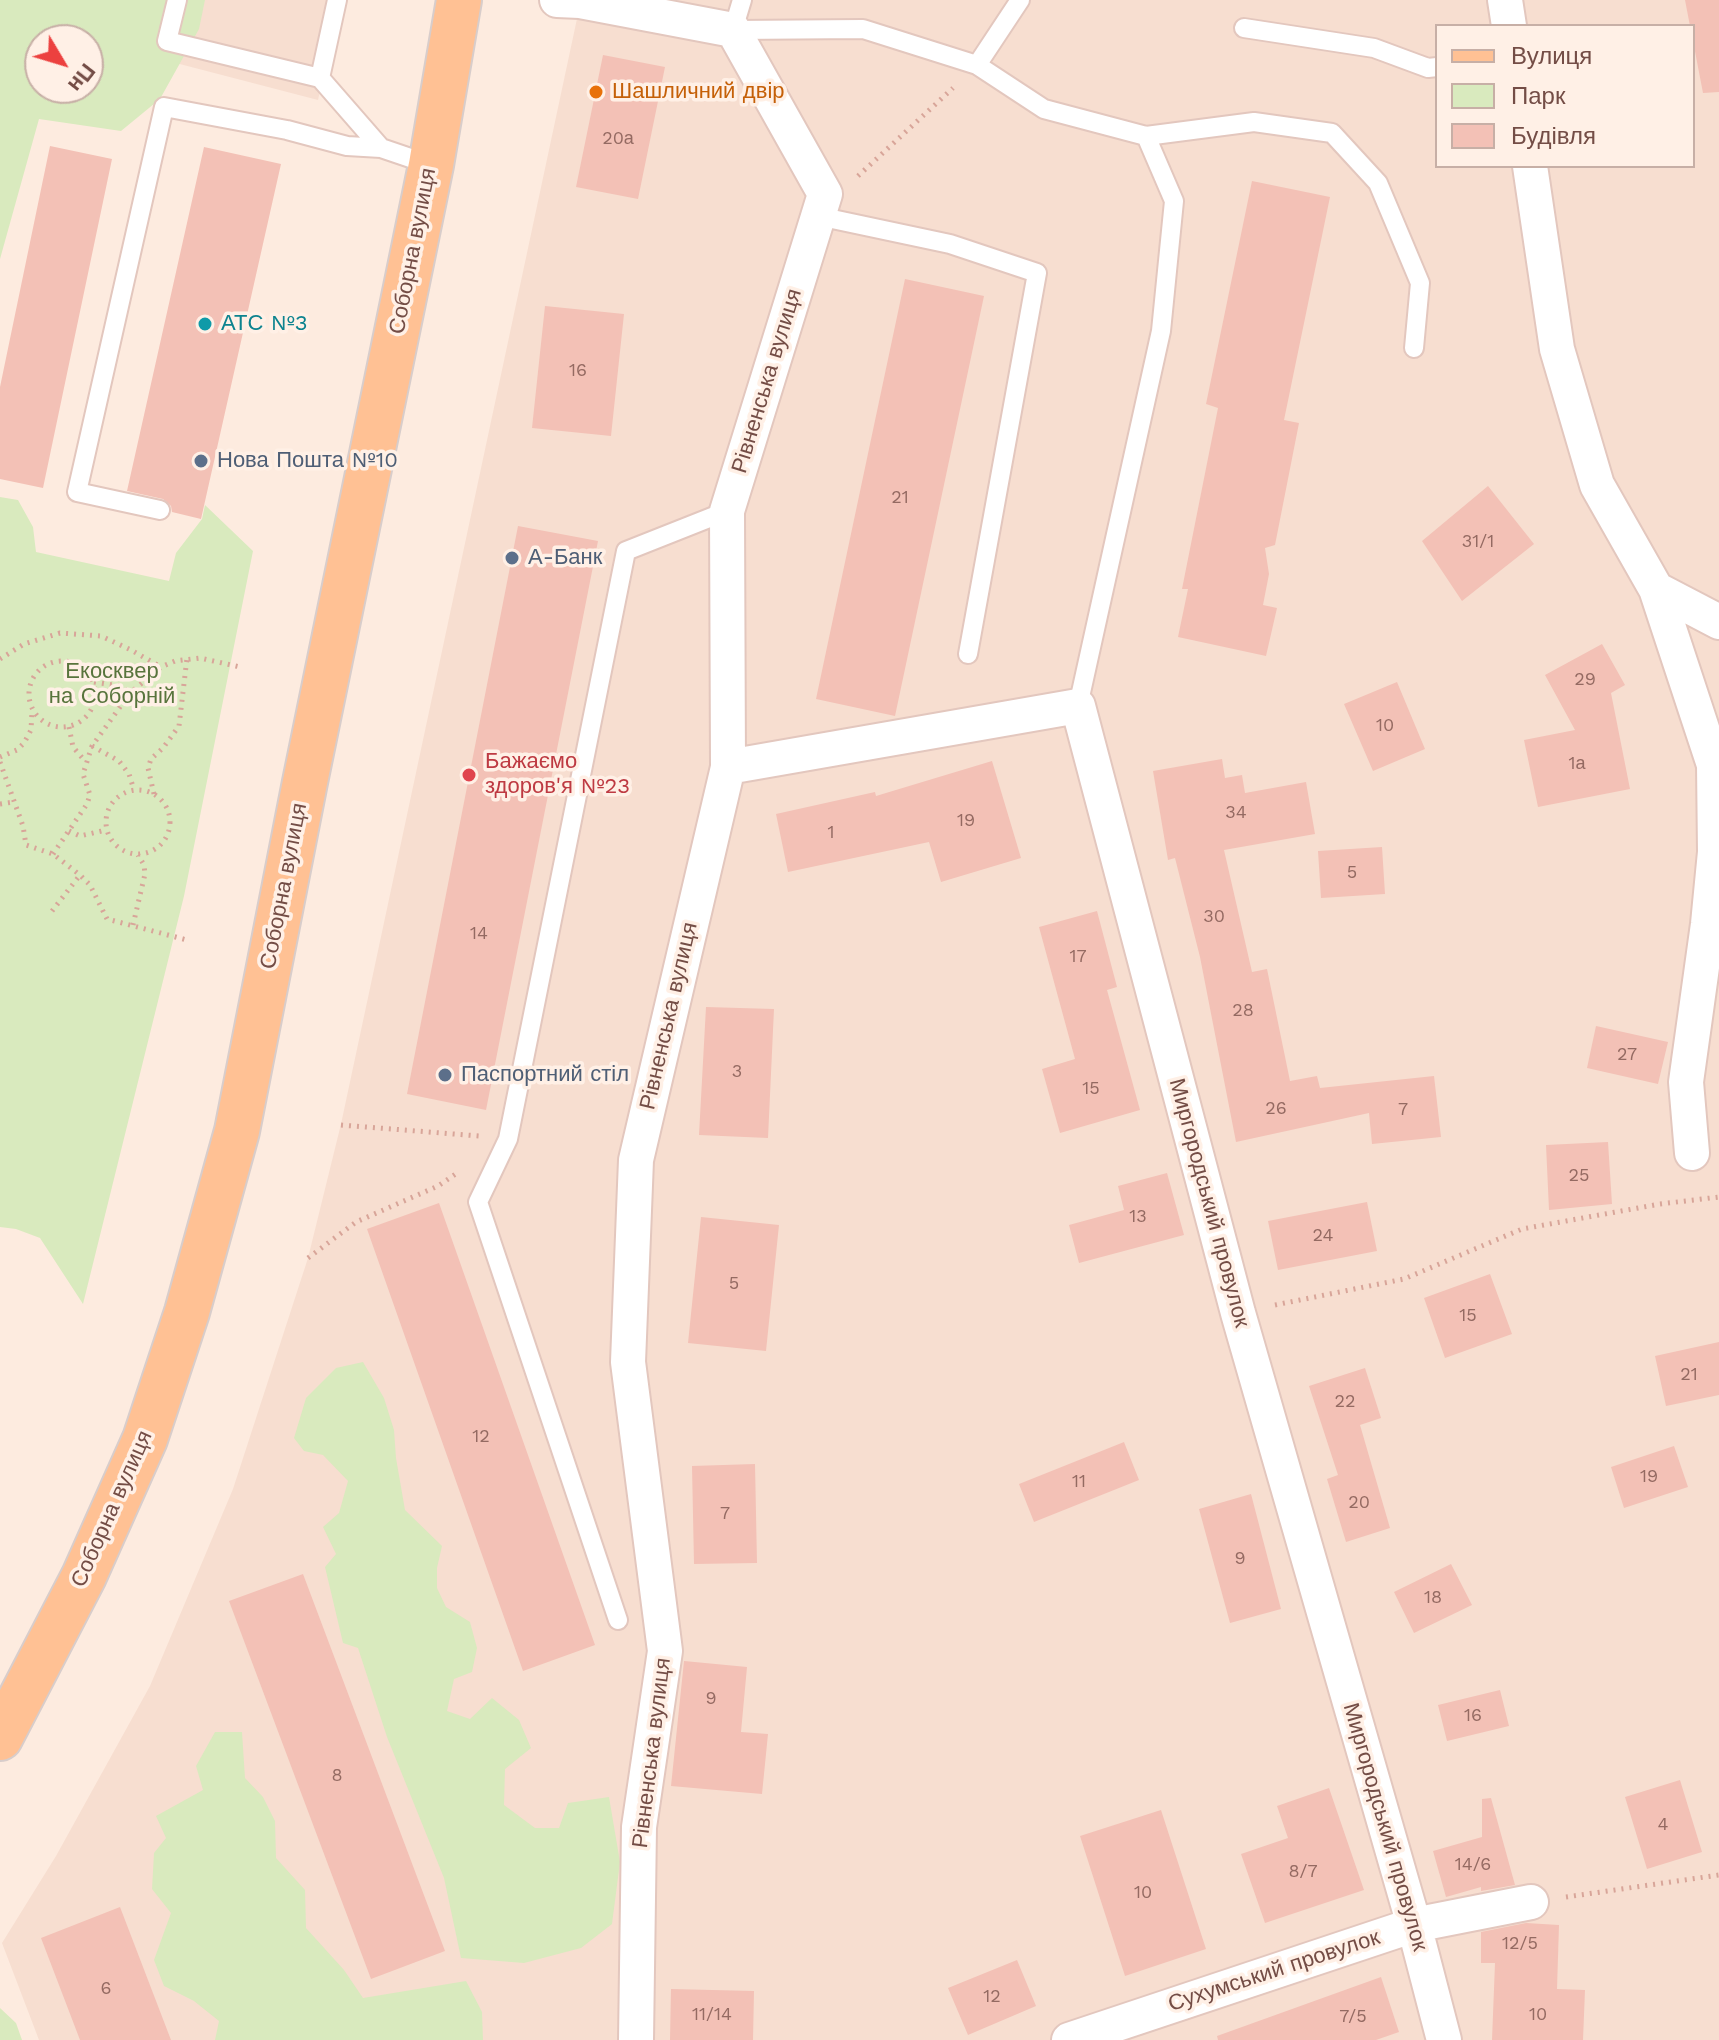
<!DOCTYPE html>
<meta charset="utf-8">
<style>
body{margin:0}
#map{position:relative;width:1719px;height:2040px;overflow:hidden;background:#fdebdf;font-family:"Work Sans",sans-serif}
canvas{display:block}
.legend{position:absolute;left:1435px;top:24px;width:260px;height:144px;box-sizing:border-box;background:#fff0e6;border:2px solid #c7afa6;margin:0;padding:10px 14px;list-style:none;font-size:24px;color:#744d46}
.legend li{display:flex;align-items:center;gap:16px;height:40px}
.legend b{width:40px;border:2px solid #c7afa6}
.north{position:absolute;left:24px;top:24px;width:80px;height:80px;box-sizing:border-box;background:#fff0e6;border:2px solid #c7afa6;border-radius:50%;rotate:128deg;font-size:22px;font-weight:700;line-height:32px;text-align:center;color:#744d46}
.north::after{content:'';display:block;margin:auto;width:28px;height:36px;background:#ec413f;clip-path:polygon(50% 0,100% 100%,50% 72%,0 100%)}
</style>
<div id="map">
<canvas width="1719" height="2040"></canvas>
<ul class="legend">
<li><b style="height:10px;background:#ffc194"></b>Вулиця</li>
<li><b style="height:22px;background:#d9eabe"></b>Парк</li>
<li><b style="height:22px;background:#f3c1b6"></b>Будівля</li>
</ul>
<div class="north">Пн</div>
</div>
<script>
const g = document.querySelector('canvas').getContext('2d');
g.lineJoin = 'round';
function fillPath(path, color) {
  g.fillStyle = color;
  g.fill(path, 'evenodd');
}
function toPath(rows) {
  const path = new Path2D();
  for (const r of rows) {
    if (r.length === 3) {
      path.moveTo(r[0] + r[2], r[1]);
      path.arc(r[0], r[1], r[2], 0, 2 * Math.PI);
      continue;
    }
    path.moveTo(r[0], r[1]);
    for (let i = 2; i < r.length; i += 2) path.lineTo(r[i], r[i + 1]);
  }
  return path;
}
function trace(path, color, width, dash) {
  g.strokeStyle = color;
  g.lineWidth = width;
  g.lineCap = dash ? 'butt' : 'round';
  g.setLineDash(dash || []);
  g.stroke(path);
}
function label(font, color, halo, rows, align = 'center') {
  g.font = font + ' "Work Sans",sans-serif';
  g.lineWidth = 7;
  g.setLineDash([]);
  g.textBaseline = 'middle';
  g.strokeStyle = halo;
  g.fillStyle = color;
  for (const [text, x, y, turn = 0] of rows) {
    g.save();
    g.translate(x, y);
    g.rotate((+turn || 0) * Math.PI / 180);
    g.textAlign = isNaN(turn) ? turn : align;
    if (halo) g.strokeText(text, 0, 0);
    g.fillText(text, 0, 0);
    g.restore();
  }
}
fillPath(toPath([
 [187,0,340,0,318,100,172,62],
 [581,0,1719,0,1719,2040,39,2040,2,1943,56,1856,150,1686,233,1489,308,1258,341,1124],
 [1437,26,1693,26,1693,166,1437,166]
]), '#f7ded0');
fillPath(toPath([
 [0,0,205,0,199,29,160,99,121,131,39,119,0,259],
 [40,40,88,40,88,88,40,88],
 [0,497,18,500,33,527,36,552,169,581,176,553,202,519,205,505,253,551,184,896,83,1304,40,1238,16,1229,0,1227],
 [363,1362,384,1398,394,1430,396,1458,405,1510,442,1546,437,1568,437,1588,446,1607,470,1622,477,1648,472,1672,454,1679,447,1711,470,1719,492,1698,519,1720,531,1748,505,1769,504,1805,535,1828,559,1828,568,1803,609,1797,620,1862,612,1924,581,1948,524,1963,461,1958,444,1878,387,1737,358,1648,343,1643,325,1567,336,1554,323,1527,339,1513,348,1481,323,1455,304,1451,294,1438,306,1398,336,1368],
 [215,1732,242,1732,245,1778,263,1797,275,1821,276,1858,305,1890,306,1928,344,1970,363,1998,466,1981,482,2012,483,2040,215,2040,219,2021,194,2001,164,1986,154,1960,171,1913,152,1889,154,1853,166,1838,156,1816,203,1790,196,1766],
 [0,2008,16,2023,22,2040,0,2040]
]), '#d9eabe');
fillPath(toPath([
 [1685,0,1719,0,1719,92,1703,93,1693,41,1693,26,1690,26],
 [603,55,665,67,638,199,576,187],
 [50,146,112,159,43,488,0,479,0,387],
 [204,147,281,164,201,519,172,512,171,506,163,499,127,491],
 [1252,181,1330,197,1284,420,1299,423,1275,545,1265,548,1269,574,1263,605,1277,608,1266,656,1178,637,1188,589,1182,589,1218,408,1206,404],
 [905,279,984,296,895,716,816,699],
 [545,306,624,314,611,436,532,428],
 [1488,486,1534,544,1462,601,1422,541],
 [518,526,598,541,486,1110,407,1094],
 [1602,644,1625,685,1611,693,1630,789,1538,807,1524,740,1575,730,1545,675],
 [1397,682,1425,749,1373,771,1344,704],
 [1222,759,1225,778,1242,775,1245,793,1306,782,1315,834,1224,850,1252,972,1267,969,1290,1081,1317,1076,1320,1088,1434,1076,1441,1137,1372,1144,1369,1113,1236,1142,1200,957,1175,858,1168,860,1153,771],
 [992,761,1021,858,941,882,929,842,788,872,776,814,875,792,876,796],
 [1382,847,1385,894,1321,898,1318,851],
 [1097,911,1117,987,1107,990,1140,1110,1060,1133,1042,1069,1075,1059,1039,927],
 [706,1007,774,1009,768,1138,699,1135],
 [1596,1026,1668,1042,1658,1084,1587,1068],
 [1608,1142,1612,1204,1549,1210,1546,1145],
 [1167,1173,1184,1235,1079,1263,1069,1225,1124,1210,1118,1186],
 [1367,1202,1377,1251,1278,1270,1268,1221],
 [439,1203,595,1645,523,1671,367,1229],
 [701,1217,779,1225,766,1351,688,1343],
 [1490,1274,1512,1334,1445,1358,1424,1298],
 [1719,1342,1719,1395,1666,1406,1655,1356],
 [1365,1368,1381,1418,1360,1425,1390,1528,1346,1542,1327,1479,1338,1475,1309,1386],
 [1124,1442,1139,1480,1034,1522,1019,1484],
 [1674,1446,1688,1487,1624,1508,1611,1467],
 [755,1464,757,1563,694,1564,692,1466],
 [1251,1494,1281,1609,1230,1623,1199,1509],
 [1451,1564,1472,1605,1414,1633,1394,1592],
 [303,1574,445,1951,371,1979,229,1601],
 [684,1661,747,1667,741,1732,768,1734,762,1794,671,1786],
 [1500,1690,1509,1726,1447,1741,1438,1705],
 [1680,1780,1702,1852,1647,1869,1625,1797],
 [1329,1788,1364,1890,1265,1923,1241,1854,1288,1838,1277,1806],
 [1491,1798,1515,1885,1481,1891,1481,1887,1446,1897,1433,1851,1482,1837,1482,1799],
 [1161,1810,1206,1949,1125,1976,1080,1836],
 [120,1907,171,2040,80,2040,41,1938],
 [1526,1923,1559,1925,1557,1989,1585,1990,1583,2040,1492,2040,1495,1963,1481,1963,1481,1932],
 [1017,1960,1036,2006,968,2035,948,1988],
 [1381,1977,1399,2032,1376,2040,1218,2040,1217,2036],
 [671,1989,754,1991,753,2040,670,2040]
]), '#f3c1b6');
const service = toPath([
 [177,0,167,41,320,78,381,148,431,165],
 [742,0,733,30,863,29,977,65,1044,109,1146,136,1254,122,1332,133,1378,183,1420,283,1414,348],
 [1244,28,1374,48,1428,68,1437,67],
 [977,65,1020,0],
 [320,78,337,0],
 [818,216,950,244,1037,273,968,654],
 [160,510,77,492,164,107,287,130,347,146,381,148],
 [1078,706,1161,331,1174,201,1146,136],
 [618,1620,478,1202,508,1139,626,551,727,511]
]);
const minor = toPath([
 [557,0,580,1,733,30,825,194,727,511,728,767,636,1160,628,1362,665,1651,639,1827,636,2040],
 [1505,0,1509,26],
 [1530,166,1557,349,1597,485,1656,589,1714,765,1715,852,1708,924,1686,1082,1692,1153],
 [1656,589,1719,622],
 [728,767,1078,706,1238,1313,1414,1925,1444,2040],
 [1069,2040,1414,1925,1531,1902]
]);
const primary = toPath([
 [0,1738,84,1576,145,1439,187,1312,237,1131,305,782,431,165,459,0]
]);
trace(service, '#e3c7be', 22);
trace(minor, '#e3c7be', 38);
trace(primary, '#d8cdcb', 48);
trace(toPath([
 [858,176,953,88],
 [0,659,24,644,60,633,101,636,131,650,161,667],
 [62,694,33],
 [94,682,120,686,130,693],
 [69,727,73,747,85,761],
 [92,746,119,761,129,774,134,790],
 [0,757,17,750,24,743,31,730,32,711],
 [0,762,23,826,26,845,53,854,80,875,90,885,107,919,187,940],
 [138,822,32],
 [154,794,148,768,151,759,163,748,179,726,187,658],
 [0,804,14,802],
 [69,831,80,836,106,830],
 [53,854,87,804,90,795,83,774,92,746,130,693,161,667,175,661,200,658,240,667],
 [52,911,80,875],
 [133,925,145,874,144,865,138,855],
 [341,1125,479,1136],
 [308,1258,356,1222,438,1186,457,1173],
 [1275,1305,1404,1279,1522,1229,1660,1204,1719,1197],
 [1566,1897,1719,1875]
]), '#d8a599', 5, [2, 6]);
trace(service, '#fff', 18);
trace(minor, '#fff', 34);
trace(primary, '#ffc194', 44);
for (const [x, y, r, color] of [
 [596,92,8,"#e8710a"],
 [205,324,8,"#0f9aa8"],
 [201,461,8,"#5c6f8a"],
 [512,558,8,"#5c6f8a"],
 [469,775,8,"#e0444e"],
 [445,1075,8,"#5c6f8a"]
]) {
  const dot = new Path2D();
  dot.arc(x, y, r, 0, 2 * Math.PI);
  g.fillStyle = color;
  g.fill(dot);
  trace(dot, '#fff0e6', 3);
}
label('18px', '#946a62', null, [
 ["20а",618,139],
 ["16",578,371],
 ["21",900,498],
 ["31/1",1478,542],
 ["29",1585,680],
 ["10",1385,726],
 ["1а",1577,764],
 ["34",1236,813],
 ["19",966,821],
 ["1",831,833],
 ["5",1352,873],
 ["30",1214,917],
 ["14",479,934],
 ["17",1078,957],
 ["28",1243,1011],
 ["27",1627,1055],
 ["3",737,1072],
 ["15",1091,1089],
 ["26",1276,1109],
 ["7",1403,1110],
 ["25",1579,1176],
 ["13",1138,1217],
 ["24",1323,1236],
 ["5",734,1284],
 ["15",1468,1316],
 ["21",1689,1375],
 ["22",1345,1402],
 ["12",481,1437],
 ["19",1649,1477],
 ["11",1079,1482],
 ["20",1359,1503],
 ["7",725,1514],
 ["9",1240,1559],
 ["18",1433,1598],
 ["9",711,1699],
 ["16",1473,1716],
 ["8",337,1776],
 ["4",1663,1825],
 ["14/6",1473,1865],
 ["8/7",1303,1872],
 ["10",1143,1893],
 ["12/5",1520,1944],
 ["6",106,1989],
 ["12",992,1997],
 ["11/14",712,2015],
 ["10",1538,2015],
 ["7/5",1353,2017]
]);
label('22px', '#c56008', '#fff0e6', [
 ["Шашличний двір",612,92]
], 'left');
label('22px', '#744d46', '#fff0e6', [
 ["Соборна вулиця",413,251,-79],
 ["Рівненська вулиця",767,381,-73],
 ["Соборна вулиця",284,886,-79],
 ["Рівненська вулиця",669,1016,-77],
 ["Миргородський провулок",1209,1203,75],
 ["Соборна вулиця",112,1509,-66],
 ["Рівненська вулиця",652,1753,-83],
 ["Миргородський провулок",1385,1827,74],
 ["Сухумський провулок",1274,1971,-18]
]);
label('22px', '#0d838f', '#fff0e6', [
 ["АТС №3",221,324]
], 'left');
label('22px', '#4e5e75', '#fff0e6', [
 ["Нова Пошта №10",217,461],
 ["А-Банк",528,558],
 ["Паспортний стіл",461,1075]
], 'left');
label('22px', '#58743c', '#fff0e6', [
 ["Екосквер",112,672],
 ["на Соборній",112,697]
]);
label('22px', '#be3a42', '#fff0e6', [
 ["Бажаємо",485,762],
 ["здоров'я №23",485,787]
], 'left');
</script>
